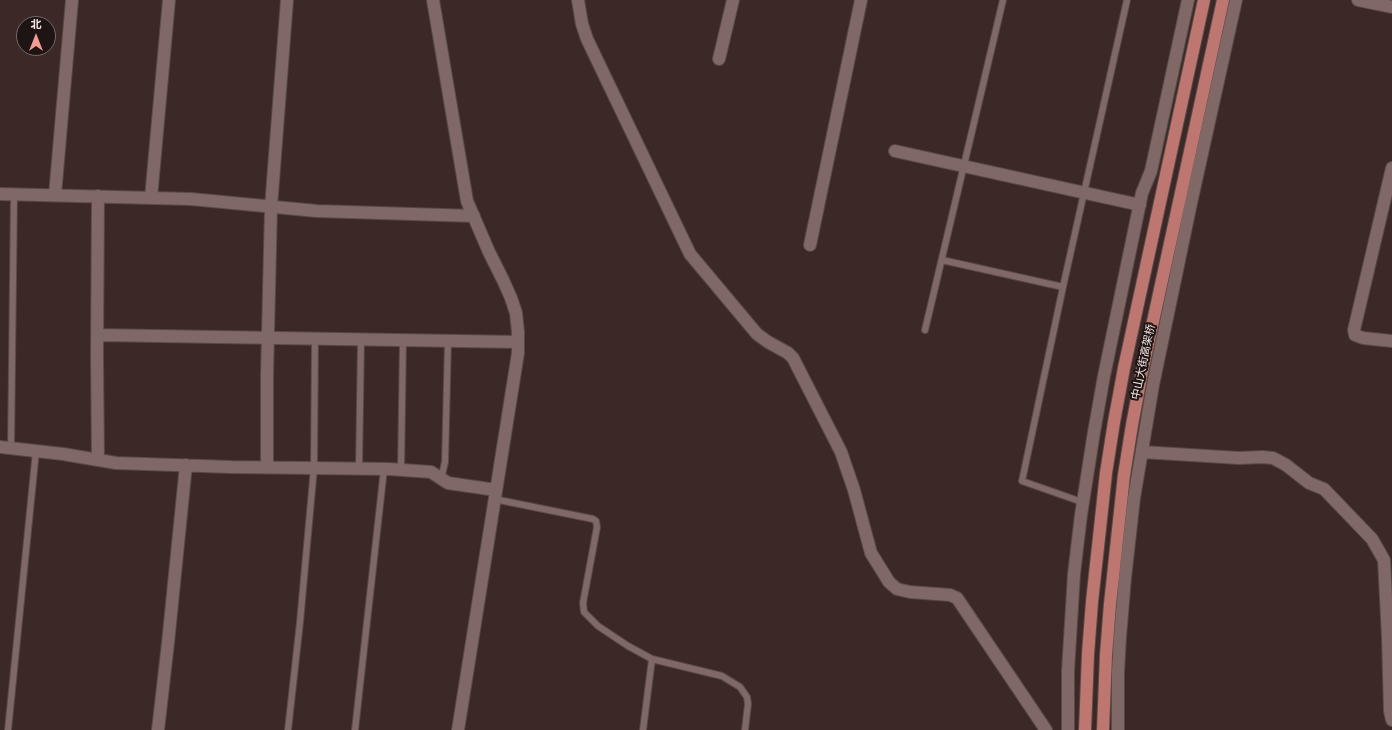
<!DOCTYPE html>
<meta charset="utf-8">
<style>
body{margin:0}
#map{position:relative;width:1392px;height:730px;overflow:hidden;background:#3c2927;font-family:Roboto,"Noto Sans SC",sans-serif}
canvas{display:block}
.north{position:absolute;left:16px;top:16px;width:40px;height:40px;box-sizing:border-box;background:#1d1413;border:1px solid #736867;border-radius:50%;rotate:0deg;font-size:11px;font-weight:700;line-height:16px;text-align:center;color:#f4e7e5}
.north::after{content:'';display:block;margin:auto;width:14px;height:18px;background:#f59c92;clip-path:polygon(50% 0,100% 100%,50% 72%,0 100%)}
</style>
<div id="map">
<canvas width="1392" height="730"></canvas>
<div class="north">北</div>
</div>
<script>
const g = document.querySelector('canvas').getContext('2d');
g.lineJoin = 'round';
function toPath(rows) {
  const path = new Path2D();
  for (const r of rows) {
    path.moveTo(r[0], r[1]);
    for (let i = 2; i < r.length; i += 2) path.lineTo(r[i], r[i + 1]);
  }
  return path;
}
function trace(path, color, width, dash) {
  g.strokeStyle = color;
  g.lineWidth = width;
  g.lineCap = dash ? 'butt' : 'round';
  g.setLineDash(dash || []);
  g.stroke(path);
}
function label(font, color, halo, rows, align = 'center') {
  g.font = font + ' Roboto,"Noto Sans SC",sans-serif';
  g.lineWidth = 4;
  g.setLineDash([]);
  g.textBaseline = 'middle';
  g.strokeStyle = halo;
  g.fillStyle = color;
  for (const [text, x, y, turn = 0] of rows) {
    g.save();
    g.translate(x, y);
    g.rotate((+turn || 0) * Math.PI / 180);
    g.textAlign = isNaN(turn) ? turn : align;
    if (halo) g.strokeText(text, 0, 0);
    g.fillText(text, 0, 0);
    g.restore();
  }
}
const service = toPath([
 [942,260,1063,287],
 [925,330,1003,0],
 [11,448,14,194],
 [359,468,361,339],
 [401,470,403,340],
 [441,479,445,462,448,341],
 [494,499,593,519,596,521,597,527,583,603,584,612,598,626,628,646,652,659,722,676,740,687,747,697,748,704,745,730],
 [1082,502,1022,481,1063,287,1127,0],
 [8,730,36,451],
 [288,730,300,622,314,468,315,339],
 [355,730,384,469],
 [643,730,652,659]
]);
const minor = toPath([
 [433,0,467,201,489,252,503,280,511,298,516,313,518,332,518,353,458,730],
 [578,0,582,24,587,39,690,254,757,334,768,342,788,353,793,358,841,452,854,490,871,553,889,582,897,589,910,592,950,595,957,598,1046,730],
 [1358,0,1392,7],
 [719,59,733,0],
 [895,151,1140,205],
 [1392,168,1354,330,1355,335,1363,338,1392,341],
 [0,194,191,199,317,211,474,216],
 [55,195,72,0],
 [151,198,169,0],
 [810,245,861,0],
 [97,335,518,342],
 [0,447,63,454,116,463,231,467,389,469,431,472,448,483,496,490],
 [1142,452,1239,458,1262,457,1273,458,1286,465,1309,483,1324,489,1372,539,1384,560,1388,637,1390,711,1392,720],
 [98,460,97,355,98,196],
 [267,467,267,375,271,207,287,0],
 [158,730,168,643,186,465],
 [1068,730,1068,671,1074,574,1081,515,1094,432,1104,376,1142,193,1151,171,1188,0],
 [1118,730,1118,672,1120,637,1125,578,1134,498,1153,385,1191,203,1236,0]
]);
const primary = toPath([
 [1085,730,1088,654,1092,602,1106,473,1114,422,1124,368,1204,0],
 [1103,730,1106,655,1110,604,1124,475,1132,425,1142,372,1223,0]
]);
trace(service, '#594947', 8);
trace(minor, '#594947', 14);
trace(primary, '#594947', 14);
trace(service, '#7f6865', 6);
trace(minor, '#7f6865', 12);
trace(primary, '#be7770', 12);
label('11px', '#f4e7e5', '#1d1413', [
 ["中山大街高架桥",1144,362,-78]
]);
</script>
